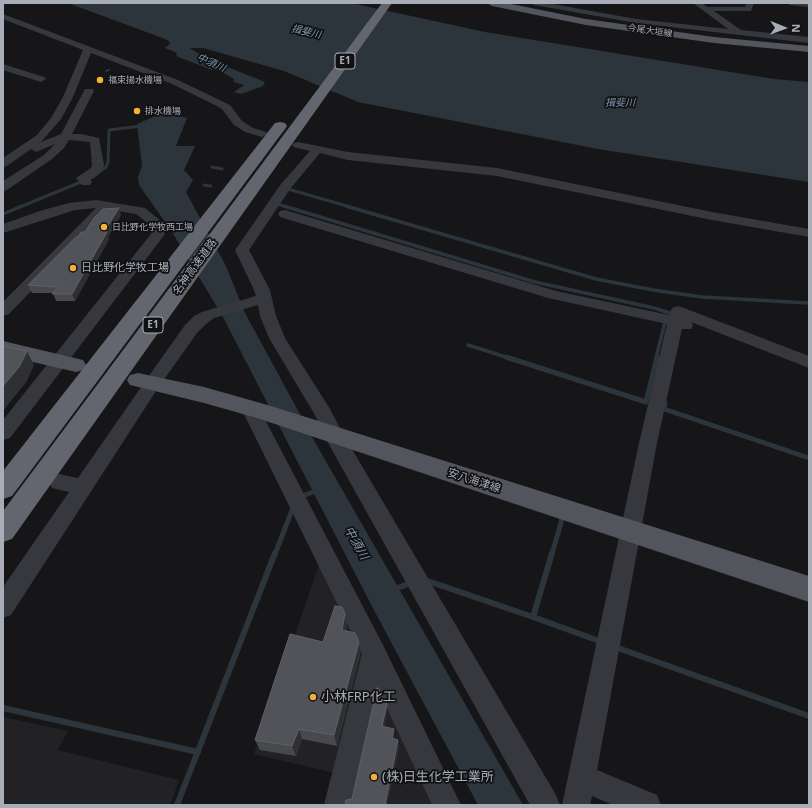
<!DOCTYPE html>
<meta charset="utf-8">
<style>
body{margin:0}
#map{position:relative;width:812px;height:808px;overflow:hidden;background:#161618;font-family:"Noto Sans",sans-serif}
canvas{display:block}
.frame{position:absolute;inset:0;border:4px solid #a8adb8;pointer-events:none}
.north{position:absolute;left:764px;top:8px;width:40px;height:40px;-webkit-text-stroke:3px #111113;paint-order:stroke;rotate:91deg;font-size:11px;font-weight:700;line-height:16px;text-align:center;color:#a8adb8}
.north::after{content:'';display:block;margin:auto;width:14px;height:18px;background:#a8adb8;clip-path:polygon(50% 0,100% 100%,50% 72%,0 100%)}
</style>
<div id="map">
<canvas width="812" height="808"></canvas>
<div class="frame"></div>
<div class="north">N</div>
</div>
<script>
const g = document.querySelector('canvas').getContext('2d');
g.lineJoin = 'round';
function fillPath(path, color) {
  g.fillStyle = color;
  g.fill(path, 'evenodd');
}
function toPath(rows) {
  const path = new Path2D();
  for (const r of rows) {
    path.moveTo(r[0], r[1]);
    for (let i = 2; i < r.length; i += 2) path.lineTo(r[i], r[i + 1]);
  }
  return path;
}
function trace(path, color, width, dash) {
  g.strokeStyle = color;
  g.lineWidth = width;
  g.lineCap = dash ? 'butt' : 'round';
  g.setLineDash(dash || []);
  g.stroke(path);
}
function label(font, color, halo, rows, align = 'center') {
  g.font = font + ' "Noto Sans","Noto Sans JP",sans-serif';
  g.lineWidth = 3.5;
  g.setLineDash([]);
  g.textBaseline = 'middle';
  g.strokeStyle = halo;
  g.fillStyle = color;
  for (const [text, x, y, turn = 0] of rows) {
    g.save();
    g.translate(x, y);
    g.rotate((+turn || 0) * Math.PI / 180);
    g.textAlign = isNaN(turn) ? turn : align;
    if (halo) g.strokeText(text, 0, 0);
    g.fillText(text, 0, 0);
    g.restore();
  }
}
fillPath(toPath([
 [321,559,441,805,328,805,335,773,254,754],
 [3,717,68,731,58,750,179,780,170,805,3,805]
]), '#222225');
fillPath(toPath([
 [68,3,351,3,485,32,774,79,809,82,809,182,598,149,358,102,284,71,203,48,190,48,205,58,265,82,263,86,241,94,234,92,244,85,234,82,234,79,220,71,212,70,176,56,177,54,175,52,165,48,170,44,169,41,165,39],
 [160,114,175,115,187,118,176,146,195,146,184,170,193,180,186,192,226,266,244,311,316,444,523,805,478,805,376,614,223,317,172,232,139,185,138,177,142,166,137,124]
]), '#2c353c');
trace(toPath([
 [106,71,109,70]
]), '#2c353c', 2);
trace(toPath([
 [212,167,222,169],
 [204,185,211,186],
 [288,189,350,207],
 [277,204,287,207],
 [20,207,93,177,106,167,108,162,109,130,142,126]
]), '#2c353c', 3);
trace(toPath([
 [284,206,535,282,654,308,673,314],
 [346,206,596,279,653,290,702,297,809,303],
 [3,214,22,206],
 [468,345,509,358],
 [656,358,665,322]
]), '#2c353c', 3.5);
trace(toPath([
 [506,357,646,402,657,357],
 [665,403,664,409,809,458],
 [300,497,318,490],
 [275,554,294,505],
 [552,554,562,519]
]), '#2c353c', 5);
trace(toPath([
 [425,580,533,617,552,553],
 [395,589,408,584],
 [533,617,602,642],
 [615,647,809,716],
 [3,708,198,752],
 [177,805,275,553]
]), '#2c353c', 6);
fillPath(toPath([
 [530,3,547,3,636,19,728,29,693,3,702,3,707,7,745,7,746,3,754,3,751,11,714,11,741,30,809,37,809,43,636,23,534,5,530,3],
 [786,3,809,3,809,7,790,5,786,3],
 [3,14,178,80,230,105,242,121,253,128,266,132,268,134,262,137,245,132,234,125,222,109,215,105,172,84,91,53,73,97,61,119,41,142,61,134,85,89,93,89,94,91,72,134,81,134,99,138,104,165,102,170,90,179,92,182,90,185,82,185,76,178,91,168,92,165,90,142,69,140,64,148,52,159,7,190,3,191,3,181,44,155,55,144,36,152,31,149,7,166,3,167,3,158,37,135,51,118,63,97,83,50,3,19,3,14],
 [3,64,44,77,46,79,41,82,3,70,3,64],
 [298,142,348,152,497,168,712,212,809,229,809,237,712,220,497,176,348,160,320,153,290,189,249,250,270,290,276,316,285,338,330,409,343,434,556,795,560,805,530,805,327,441,315,415,269,338,260,316,258,305,214,318,206,324,197,333,158,388,11,615,3,618,3,587,69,492,52,488,49,482,52,476,59,474,78,478,146,380,185,325,194,316,202,312,256,296,254,290,235,250,281,184,310,151,294,147,292,145,294,143,298,142],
 [96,200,145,208,161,221,165,234,10,438,3,440,3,420,151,234,150,225,136,214,109,210,9,314,3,316,3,302,96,208,75,210,3,233,3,224,43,210,69,203,96,200],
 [285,210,556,291,669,315,672,308,678,306,684,308,809,356,809,368,691,322,693,325,691,329,682,329,657,443,597,770,657,795,661,805,613,805,592,796,590,805,562,805,639,443,667,324,548,298,280,217,278,214,280,211,285,210],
 [250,401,256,403,259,408,383,645,461,805,432,805,378,689,352,805,324,805,362,654,241,408,244,403,250,401]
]), '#37383d');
fillPath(toPath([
 [487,3,506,3,586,19,714,37,809,46,809,52,714,43,586,25,492,6,487,3],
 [3,341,83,360,86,365,83,370,76,372,3,355,3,341],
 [138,373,204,387,271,406,809,576,809,602,257,418,204,403,130,385,127,380,130,375,138,373]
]), '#53555c');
fillPath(toPath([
 [382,3,392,3,12,539,3,542,3,511,382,3],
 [280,122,285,123,287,126,285,129,12,496,3,499,3,471,275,123,280,122]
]), '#63666e');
fillPath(toPath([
 [121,215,108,237,109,239,75,301,56,301,53,293,32,293,28,285,78,237,85,232],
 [345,614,347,627,346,631,360,654,337,746,302,739,296,756,260,750,255,740,323,642]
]), '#47494d');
fillPath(toPath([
 [119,208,121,215,108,237,109,239,75,301,72,294,104,232],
 [27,351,34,365,27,381,3,411,3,386],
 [345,614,347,627,343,642,342,630],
 [359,642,360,654,337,746,334,735],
 [387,704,387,712,383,734,382,726],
 [299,729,302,739,296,756,292,746],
 [394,729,394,737,392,746,392,738],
 [398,740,399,748,387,805,385,805]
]), '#2f3033');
const building = toPath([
 [119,208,104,232,107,232,72,294,52,294,58,287,28,285,76,237,78,237,81,232,85,232,94,218,103,209,119,208],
 [3,346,27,351,19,367,3,386,3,346],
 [335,606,342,607,345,614,342,630,355,633,359,642,334,735,299,729,292,746,255,740,290,634,323,642,335,606],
 [377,688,379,689,382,697,384,698,387,704,382,726,394,729,392,738,398,740,385,805,345,805,346,800,352,799,377,688]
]);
fillPath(building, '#525359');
trace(building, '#5f6168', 1);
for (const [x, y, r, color] of [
 [100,80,4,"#f2b134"],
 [137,111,4,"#f2b134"],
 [104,227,4,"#f2b134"],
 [73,268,4,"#f2b134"],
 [313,697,4,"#f2b134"],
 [374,777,4,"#f2b134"]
]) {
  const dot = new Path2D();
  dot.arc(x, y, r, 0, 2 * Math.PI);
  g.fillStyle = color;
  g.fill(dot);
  trace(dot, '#111113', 1.5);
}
label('9px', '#a8adb8', '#111113', [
 ["今尾大垣線",650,31,8]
]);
label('9px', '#a8adb8', '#111113', [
 ["福束揚水機場",108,80],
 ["排水機場",145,111],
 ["日比野化学牧西工場",112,227]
], 'left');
label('italic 10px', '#7f9bb3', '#111113', [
 ["揖斐川",306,32,13],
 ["中須川",211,63,24],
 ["揖斐川",620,103]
]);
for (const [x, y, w] of [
 [345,61,20],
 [153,325,20]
]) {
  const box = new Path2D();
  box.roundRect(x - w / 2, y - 8, w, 16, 3);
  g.fillStyle = '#111113';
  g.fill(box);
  trace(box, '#a8adb8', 1);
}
label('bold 10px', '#a8adb8', null, [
 ["E1",345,61],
 ["E1",153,325]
]);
label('11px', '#a8adb8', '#111113', [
 ["名神高速道路",195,267,-54],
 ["安八海津線",474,481,18]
]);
label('11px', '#a8adb8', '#111113', [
 ["日比野化学牧工場",81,268]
], 'left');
label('italic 12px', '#7f9bb3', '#111113', [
 ["中須川",356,543,61]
]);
label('13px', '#a8adb8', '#111113', [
 ["小林FRP化工",321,697],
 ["(株)日生化学工業所",382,777]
], 'left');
</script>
